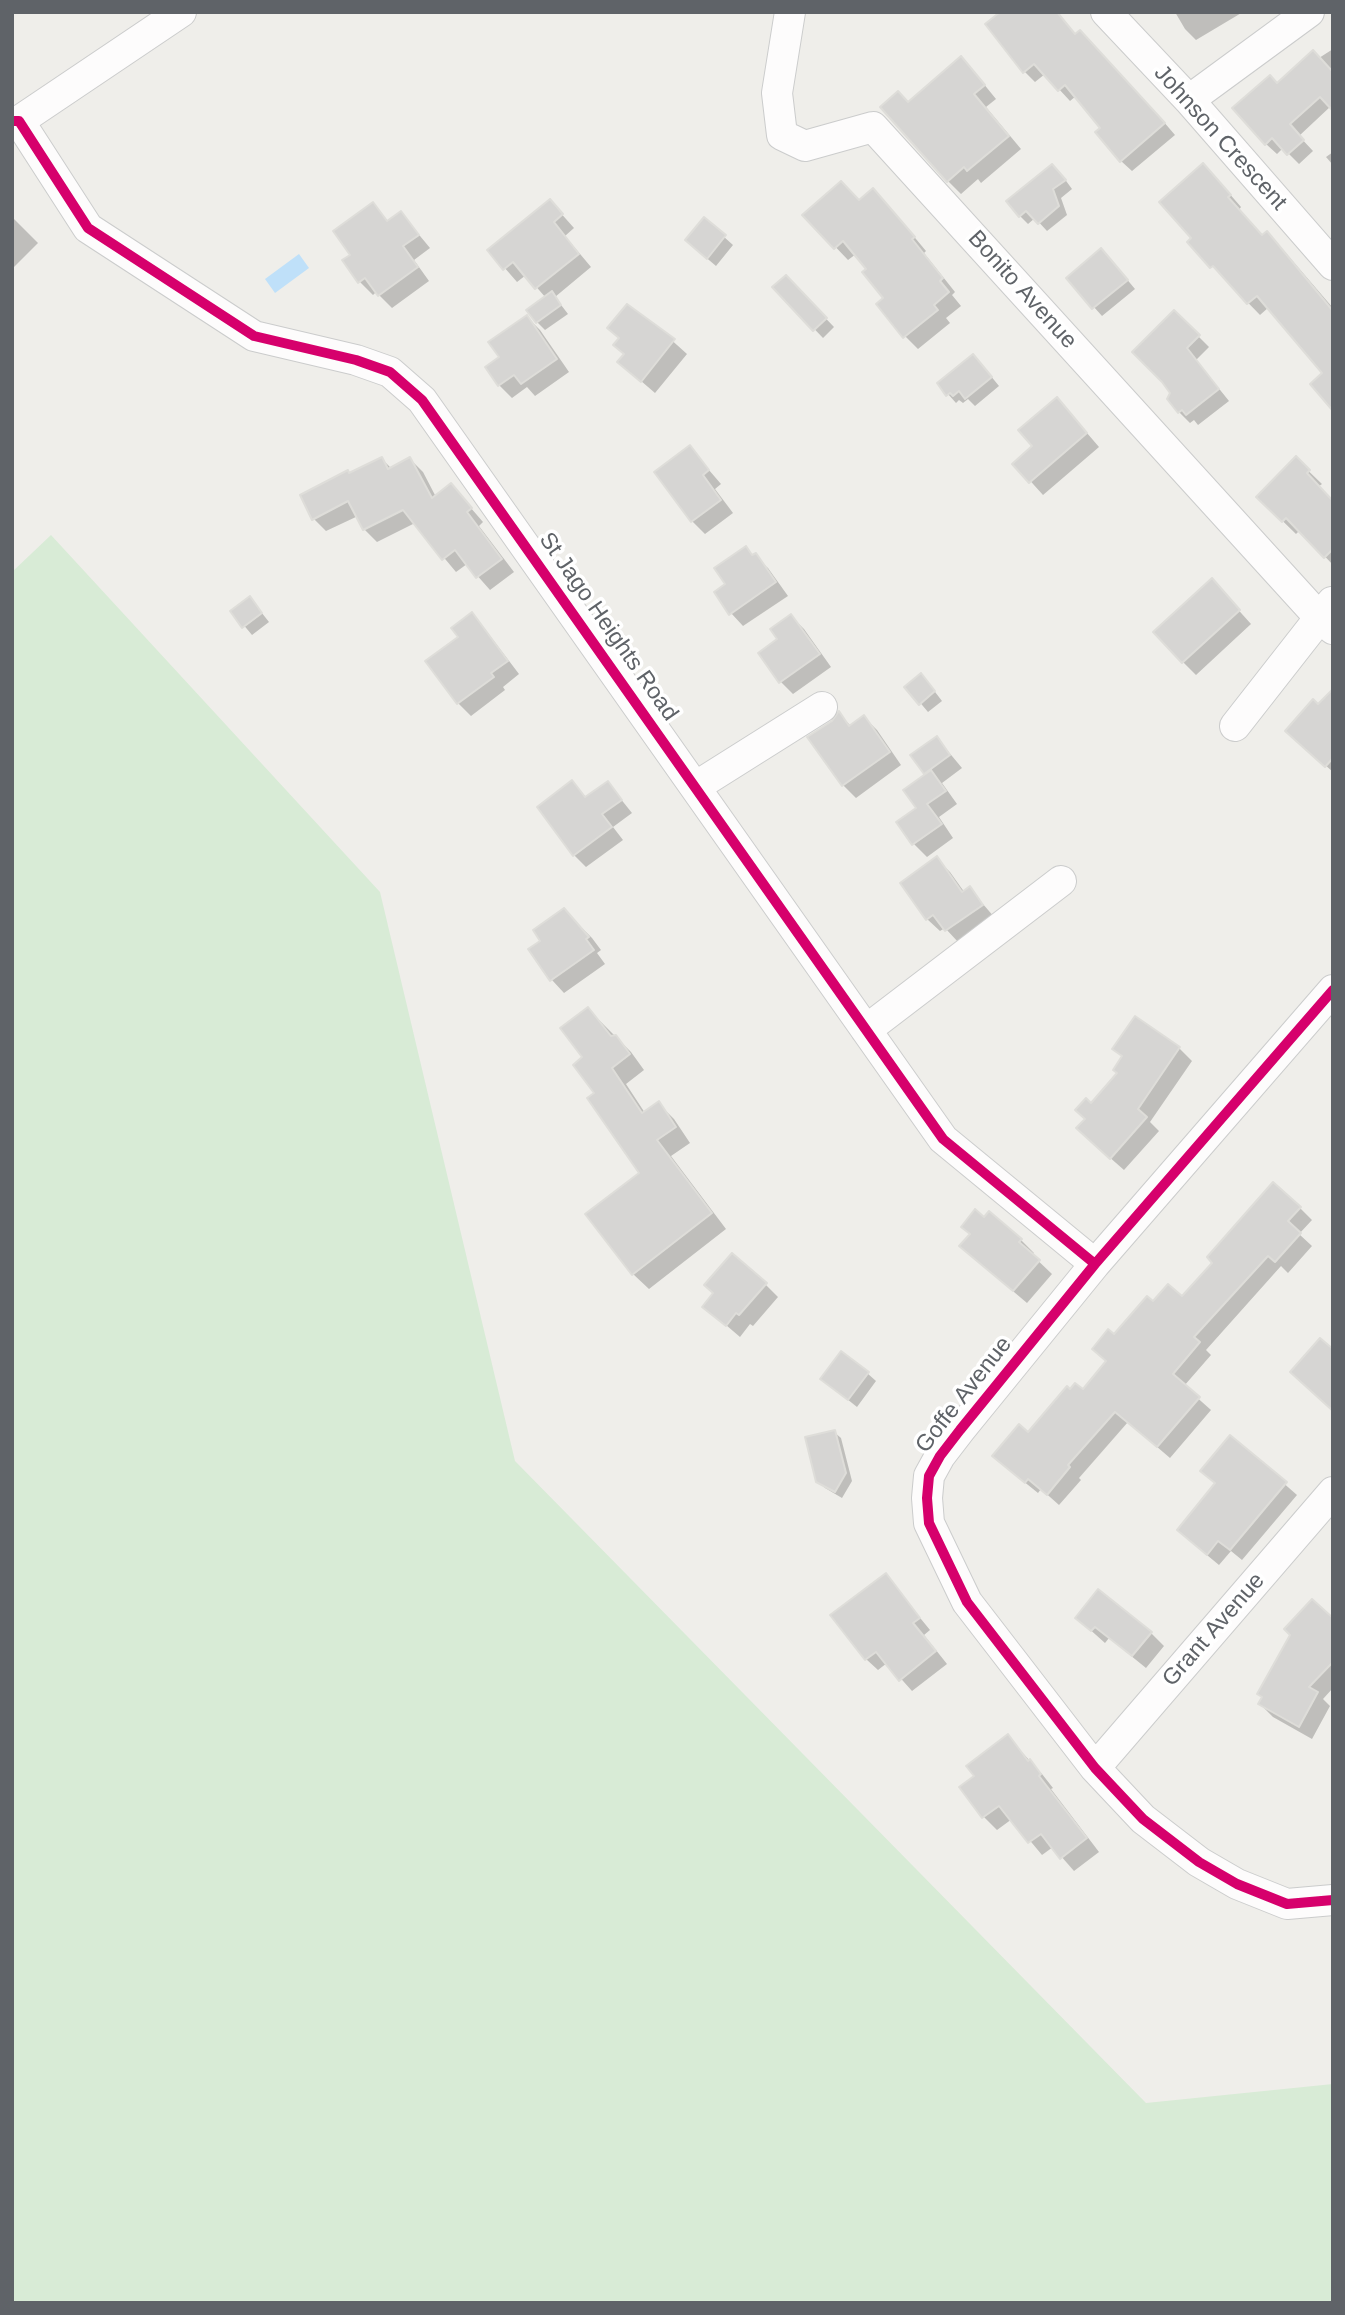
<!DOCTYPE html>
<style>
body{margin:0}
#map{position:relative;width:1345px;height:2315px;overflow:hidden;background:#efeeea;font-family:Helvetica,sans-serif}
canvas{display:block}
.frame{position:absolute;inset:0;border:14px solid #5f6368;pointer-events:none}
</style>
<div id="map">
<canvas width="1345" height="2315"></canvas>
<div class="frame"></div>
</div>
<script>
const g = document.querySelector('canvas').getContext('2d');
g.lineJoin = 'round';
function fillPath(path, color) {
  g.fillStyle = color;
  g.fill(path, 'evenodd');
}
function toPath(rows) {
  const path = new Path2D();
  for (const r of rows) {
    path.moveTo(r[0], r[1]);
    for (let i = 2; i < r.length; i += 2) path.lineTo(r[i], r[i + 1]);
  }
  return path;
}
function trace(path, color, width, dash) {
  g.strokeStyle = color;
  g.lineWidth = width;
  g.lineCap = dash ? 'butt' : 'round';
  g.setLineDash(dash || []);
  g.stroke(path);
}
function label(font, color, halo, rows, align = 'center') {
  g.font = font + ' Helvetica,sans-serif';
  g.lineWidth = 7;
  g.setLineDash([]);
  g.textBaseline = 'middle';
  g.strokeStyle = halo;
  g.fillStyle = color;
  for (const [text, x, y, turn = 0] of rows) {
    g.save();
    g.translate(x, y);
    g.rotate((+turn || 0) * Math.PI / 180);
    g.textAlign = isNaN(turn) ? turn : align;
    if (halo) g.strokeText(text, 0, 0);
    g.fillText(text, 0, 0);
    g.restore();
  }
}
fillPath(toPath([
 [51,535,380,892,515,1461,1146,2103,1333,2084,1333,2303,12,2303,12,572]
]), '#d8ebd6');
fillPath(toPath([
 [299,254,309,268,275,293,265,279]
]), '#bfe0f9');
fillPath(toPath([
 [1003,12,1057,12,1076,36,1151,107,1175,135,1132,171,1121,161,1103,128,1076,96,1070,101,1045,74,1035,82,1024,71],
 [1175,12,1243,12,1196,40,1185,29],
 [1333,49,1333,108,1331,106,1299,136,1313,151,1299,164,1283,148,1277,154,1266,144,1277,85],
 [974,72,996,99,986,107,1021,149,981,183,978,179,961,194,948,181,909,104],
 [1333,152,1333,165,1326,157],
 [1061,174,1072,189,1061,198,1067,215,1047,231,1035,218,1028,224,1020,216],
 [1215,177,1241,207,1239,210,1263,237,1267,233,1279,245,1333,308,1333,408,1325,374,1269,307,1260,315,1189,242,1194,238],
 [550,201,574,228,565,236,591,267,555,297,568,314,545,330,537,322,546,298,526,275,517,282,490,251],
 [860,202,886,203,926,251,924,253,955,292,952,295,961,306,946,318,950,323,918,349,905,336,868,269,856,254,848,260,805,215],
 [373,204,389,222,401,213,430,248,414,260,429,281,392,308,376,292,373,295,360,282,353,255],
 [12,217,38,243,12,269],
 [704,219,733,245,716,266,696,249],
 [1110,259,1135,289,1102,316,1068,278],
 [786,277,834,327,823,338,775,288],
 [1174,312,1209,347,1196,360,1229,401,1198,425,1194,420,1190,423,1179,412,1173,393],
 [527,317,540,330,569,372,535,396,527,387,512,398,499,385],
 [657,327,687,354,655,393,619,362],
 [981,364,999,386,975,406,968,399,963,403,959,400,956,403,948,394],
 [1069,412,1099,447,1043,495,1015,464],
 [690,448,721,484,715,489,733,513,705,534,692,521,657,473],
 [382,459,392,469,410,459,423,472,436,497,451,485,483,522,479,526,514,572,490,590,467,564,456,572,415,523,377,542,364,529,358,516,326,531,314,519,350,475],
 [1296,459,1322,484,1318,487,1333,503,1333,565,1300,530,1296,534,1258,497],
 [745,548,768,568,788,596,743,626,731,613,728,585],
 [1224,594,1251,624,1196,675,1183,662],
 [250,598,269,622,252,635,232,611],
 [472,615,484,628,519,674,503,687,505,690,471,716,458,703,428,661,460,637],
 [791,616,804,629,831,667,793,694,780,681,780,640],
 [929,684,942,701,928,712,907,687],
 [1333,691,1333,772,1298,741,1319,707],
 [839,714,851,726,864,717,877,730,901,765,856,798,843,785,833,723],
 [937,738,962,768,942,783,957,804,939,817,953,838,927,857,914,844,927,775,925,773],
 [572,783,587,798,608,783,632,813,613,827,623,840,586,867,574,855],
 [937,859,950,872,965,893,970,889,995,918,959,943,945,928,940,931,927,919],
 [564,910,592,938,601,950,597,953,605,964,564,993,552,980,530,950,543,941],
 [588,1009,631,1052,644,1070,626,1084,645,1113,659,1104,674,1119,690,1143,671,1156,726,1229,649,1289,633,1274,641,1174,597,1094,585,1058],
 [1179,1048,1192,1061,1150,1122,1159,1131,1124,1170,1091,1141,1091,1105,1119,1073,1123,1058,1115,1049],
 [1300,1208,1312,1220,1299,1234,1312,1246,1288,1273,1281,1266,1206,1350,1211,1355,1184,1386,1211,1410,1170,1458,1128,1422,1079,1478,1081,1480,1059,1505,1041,1489,1038,1493,1007,1468,1028,1434,1083,1392,1107,1362,1094,1349,1114,1337,1153,1304,1183,1299],
 [989,1214,1021,1240,1034,1253,1032,1255,1052,1274,1027,1303,975,1259,984,1219],
 [765,1284,778,1297,753,1326,750,1324,740,1337,705,1307],
 [867,1373,876,1381,857,1407,822,1379],
 [834,1432,841,1438,852,1481,842,1498,825,1488,818,1481],
 [1231,1437,1297,1495,1242,1560,1231,1551,1219,1565,1190,1541,1216,1484],
 [885,1575,930,1630,924,1635,947,1664,912,1691,887,1663,878,1670,866,1659],
 [1077,1618,1151,1633,1164,1646,1146,1668,1109,1638,1105,1643],
 [1333,1621,1333,1688,1323,1699,1330,1706,1312,1739,1273,1717,1260,1704],
 [1008,1737,1042,1774,1053,1788,1051,1789,1099,1852,1074,1871,1053,1847,1042,1855,1012,1819,997,1830,984,1817,962,1787,977,1776]
]), '#0003');
const building = toPath([
 [1000,12,1057,12,1075,34,1080,30,1165,123,1120,162,1095,132,1100,128,1065,85,1058,91,1034,64,1023,73,985,24,1000,12],
 [1313,50,1333,72,1333,111,1320,97,1290,124,1304,140,1287,155,1272,138,1265,145,1232,108,1270,75,1277,83,1313,50],
 [961,56,985,85,974,94,1009,136,967,171,964,167,947,182,880,107,898,91,908,102,961,56],
 [1203,163,1231,195,1228,197,1262,235,1267,231,1333,311,1333,411,1310,384,1322,373,1257,296,1247,304,1213,266,1210,268,1187,242,1191,238,1159,202,1203,163],
 [1052,164,1066,180,1053,189,1059,206,1038,224,1026,211,1019,217,1006,201,1052,164],
 [841,181,859,200,873,188,915,237,912,239,943,278,940,281,949,292,934,305,938,310,903,338,876,304,883,298,862,272,866,269,843,241,834,249,802,215,841,181],
 [550,199,563,214,554,222,579,254,535,289,513,262,503,270,487,250,550,199],
 [373,202,387,221,401,211,419,235,403,246,418,267,378,296,365,278,358,283,342,260,350,255,333,231,373,202],
 [704,217,726,235,707,259,685,240,704,217],
 [1101,248,1128,280,1092,309,1066,278,1101,248],
 [786,275,827,318,813,331,772,287,786,275],
 [552,291,561,305,536,323,526,310,552,291],
 [627,304,675,339,641,382,617,362,624,354,613,345,619,338,607,328,627,304],
 [1174,310,1200,335,1187,348,1219,389,1186,415,1182,410,1178,413,1167,399,1170,393,1162,382,1132,352,1174,310],
 [527,315,557,359,521,384,514,375,498,386,485,367,499,357,488,342,527,315],
 [973,354,992,377,965,399,959,391,953,396,950,393,946,396,937,383,973,354],
 [1057,397,1087,433,1029,483,1012,464,1032,446,1018,430,1057,397],
 [690,445,709,470,703,475,721,500,691,522,654,472,690,445],
 [1296,456,1310,470,1307,473,1333,501,1333,549,1324,558,1286,518,1282,522,1256,497,1296,456],
 [382,457,388,469,410,457,432,498,451,483,472,508,467,512,502,559,476,578,455,550,442,560,403,510,363,530,348,501,312,520,300,495,348,470,349,473,382,457],
 [746,546,752,555,756,553,776,582,729,615,714,592,725,584,714,568,746,546],
 [1212,578,1240,610,1182,663,1153,632,1212,578],
 [250,596,262,613,242,628,230,611,250,596],
 [472,612,508,661,491,673,494,677,457,704,425,661,458,637,451,628,472,612],
 [791,614,820,654,779,683,758,653,777,639,770,629,791,614],
 [921,673,935,691,919,705,904,687,921,673],
 [1333,689,1333,758,1325,767,1285,731,1313,699,1318,704,1333,689],
 [839,711,849,726,864,715,890,752,842,786,807,737,832,721,839,711],
 [937,736,950,755,924,774,910,755,937,736],
 [931,770,946,791,927,804,942,824,912,845,896,822,916,808,903,790,931,770],
 [572,780,585,797,608,781,622,800,602,814,612,827,573,856,537,807,572,780],
 [937,856,962,892,970,886,983,905,945,931,933,915,926,920,900,883,937,856],
 [564,908,589,937,586,939,594,950,550,981,528,949,540,941,533,930,564,908],
 [588,1007,611,1036,616,1035,630,1054,612,1068,642,1113,659,1101,676,1127,657,1140,712,1213,632,1275,585,1214,639,1173,587,1098,594,1093,573,1065,582,1057,560,1028,588,1007],
 [1135,1016,1180,1047,1138,1109,1147,1117,1110,1159,1076,1128,1085,1119,1075,1110,1086,1098,1091,1103,1117,1073,1113,1070,1122,1056,1112,1049,1135,1016],
 [1273,1182,1301,1207,1288,1221,1301,1233,1275,1262,1268,1256,1194,1337,1200,1342,1173,1374,1200,1397,1157,1447,1115,1412,1068,1465,1070,1467,1047,1495,1028,1479,1025,1483,992,1456,1019,1424,1028,1432,1067,1386,1070,1389,1075,1383,1083,1389,1106,1361,1092,1349,1108,1329,1114,1334,1147,1296,1153,1301,1168,1284,1182,1296,1212,1263,1207,1257,1273,1182],
 [975,1209,984,1217,989,1211,1022,1239,1019,1242,1040,1260,1013,1291,959,1246,970,1234,961,1227,975,1209],
 [732,1253,767,1283,739,1315,736,1313,726,1326,702,1307,713,1293,704,1285,732,1253],
 [1320,1338,1333,1349,1333,1411,1290,1372,1320,1338],
 [841,1351,869,1372,848,1400,820,1379,841,1351],
 [835,1430,846,1473,835,1492,816,1482,805,1437,835,1430],
 [1230,1435,1287,1482,1230,1550,1218,1541,1207,1555,1177,1530,1215,1483,1200,1471,1230,1435],
 [886,1573,920,1618,913,1623,936,1651,899,1681,876,1652,865,1660,830,1615,886,1573],
 [1098,1589,1152,1632,1132,1656,1095,1627,1091,1631,1075,1618,1098,1589],
 [1312,1599,1333,1618,1333,1662,1309,1687,1318,1692,1299,1727,1258,1704,1262,1697,1257,1694,1290,1635,1284,1629,1312,1599],
 [1008,1734,1028,1761,1030,1759,1041,1774,1039,1776,1087,1838,1060,1859,1041,1834,1028,1843,999,1806,982,1818,959,1787,974,1776,966,1766,1008,1734]
]);
fillPath(building, '#d6d5d3');
trace(building, '#deddd9', 2);
const minor = toPath([
 [790,12,777,93,782,135,805,146,873,127,1319,617,1333,629],
 [1106,12,1189,100,1333,265],
 [1189,100,1309,12],
 [12,121,19,121,88,228,254,336,356,360,390,372,422,400,943,1139,1095,1264],
 [19,121,181,12],
 [1235,726,1332,602],
 [695,787,822,707],
 [1333,990,1095,1264,960,1430,940,1456,929,1476,927,1498,929,1523,967,1602,1095,1768,1143,1819,1199,1862,1237,1884,1287,1904,1333,1900],
 [866,1030,1061,881],
 [1095,1768,1333,1492]
]);
trace(minor, '#cbcccc', 32);
trace(minor, '#fdfcfc', 30);
trace(toPath([
 [12,121,19,121,88,228,254,336,356,360,390,372,422,400,943,1139,1095,1264],
 [1333,990,1095,1264,960,1430,940,1456,929,1476,927,1498,929,1523,967,1602,1095,1768,1143,1819,1199,1862,1237,1884,1287,1904,1333,1900]
]), '#d6006c', 10);
label('23px', '#5f6368', '#fff', [
 ["Johnson Crescent",1220,138,48],
 ["Bonito Avenue",1022,290,48],
 ["St Jago Heights Road",608,627,55],
 ["Goffe Avenue",964,1395,-52],
 ["Grant Avenue",1214,1630,-49]
]);
</script>
